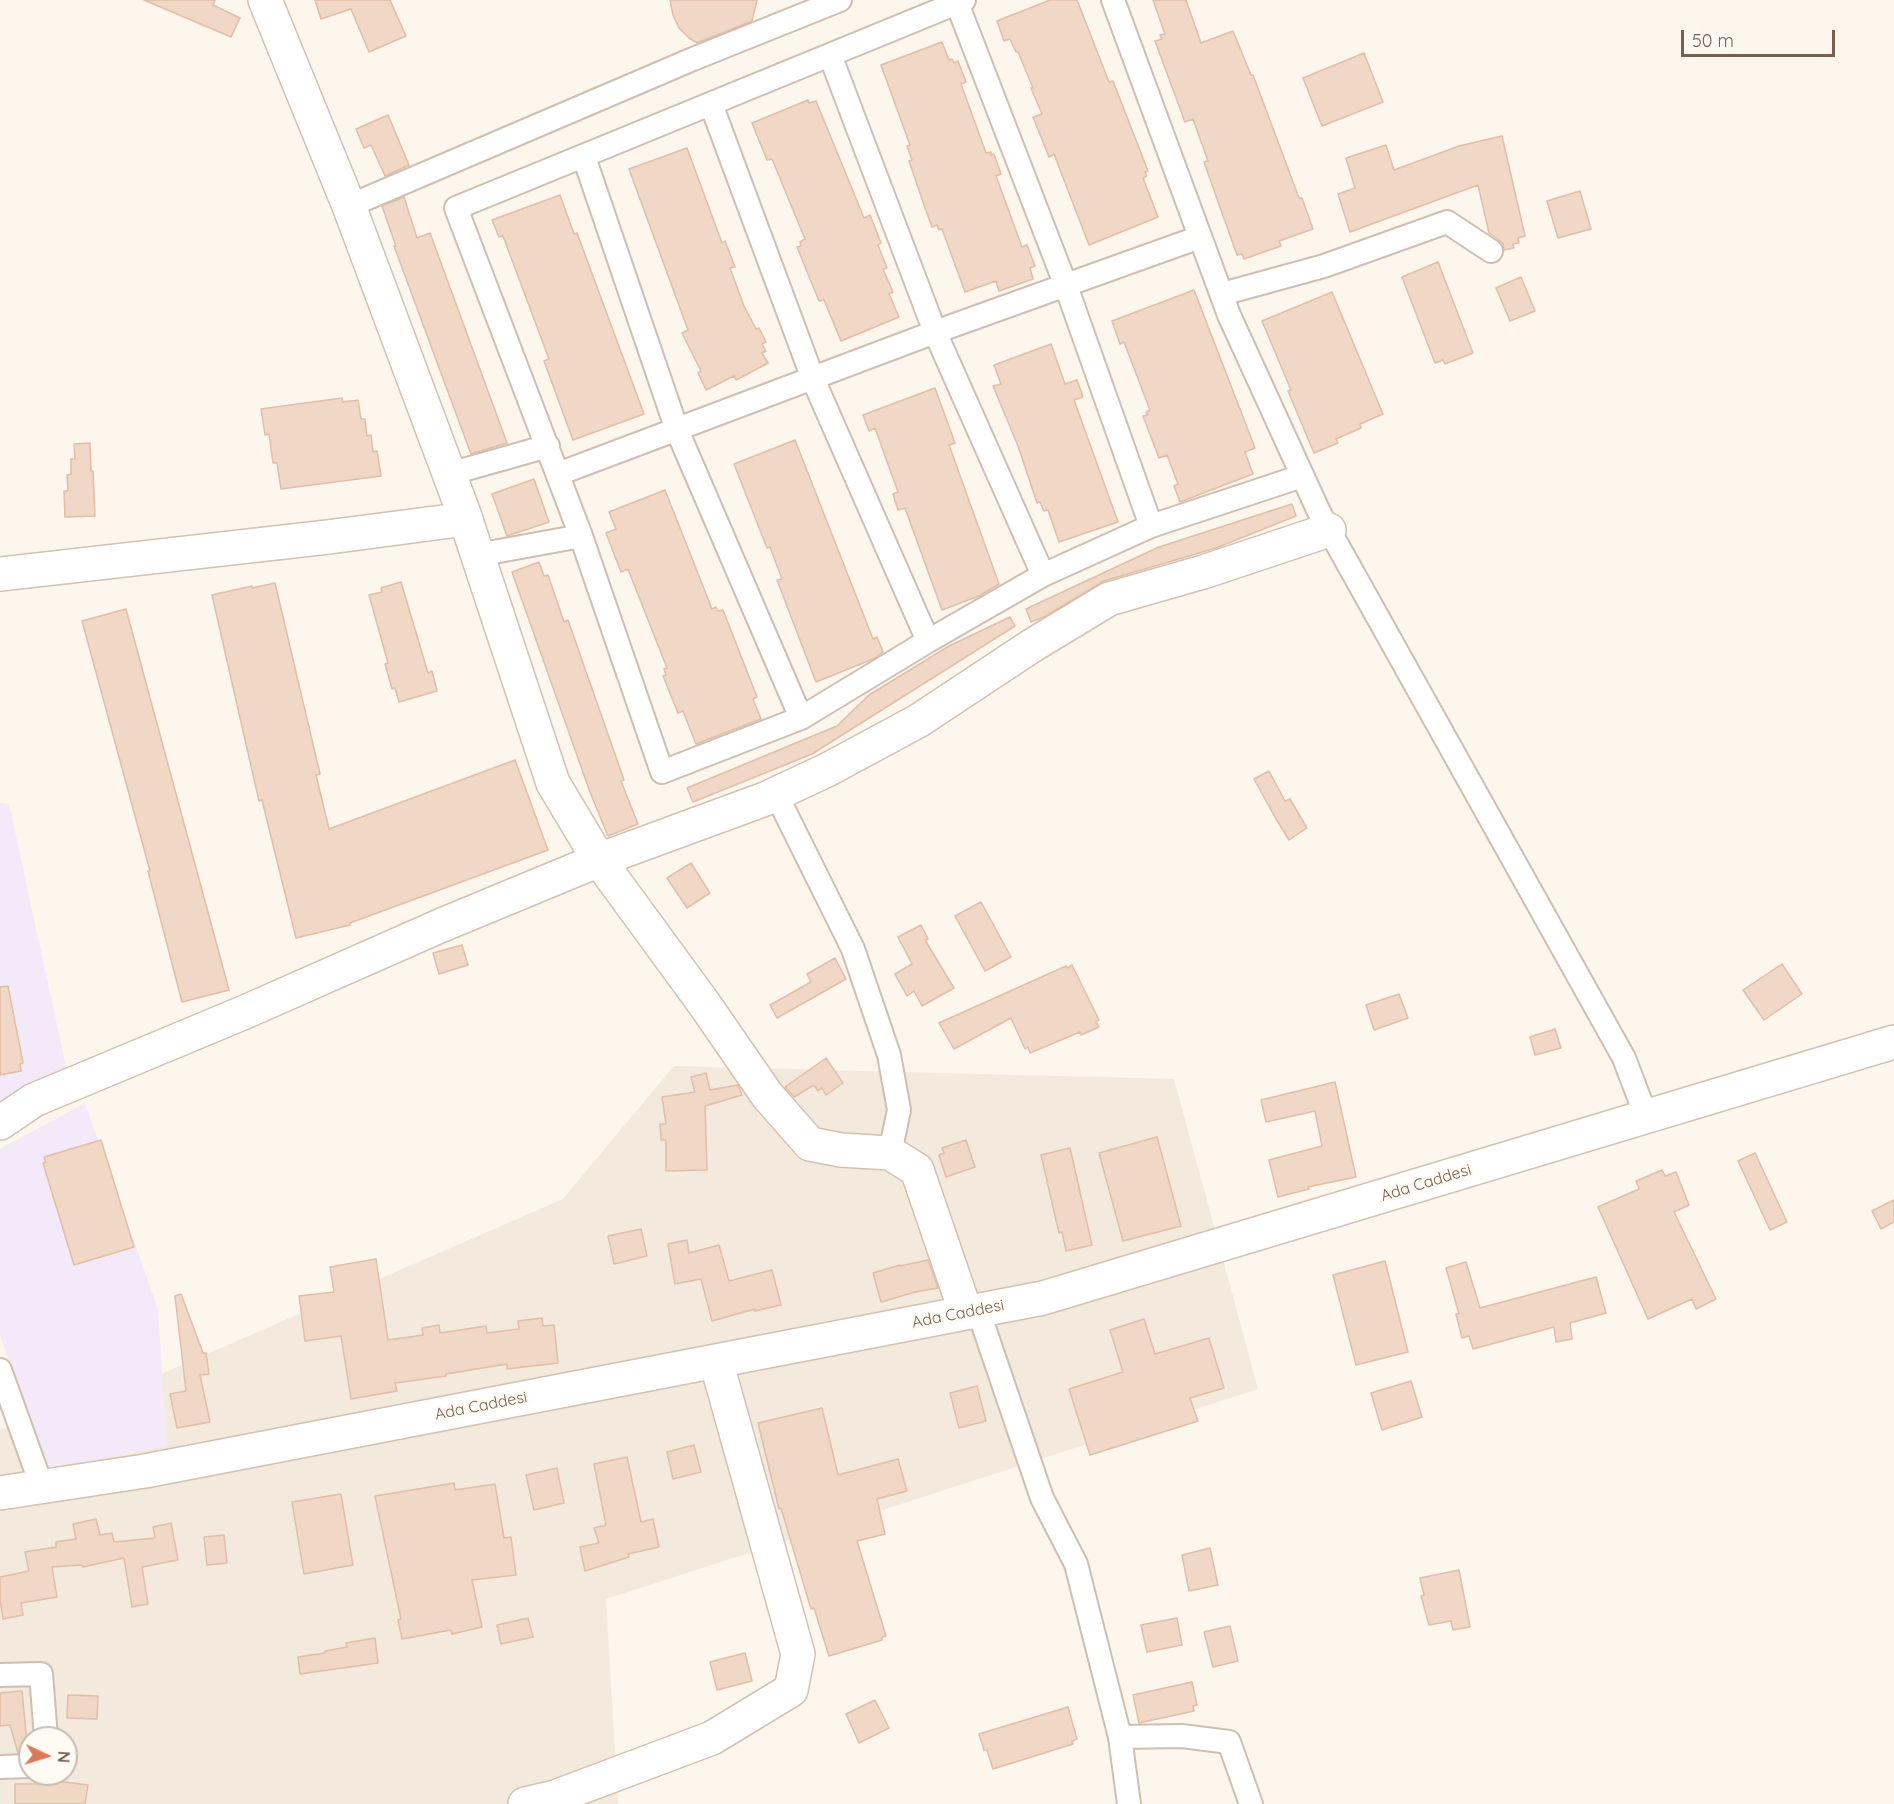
<!DOCTYPE html>
<style>
body{margin:0}
#map{position:relative;width:1894px;height:1804px;overflow:hidden;background:#fcf6ed;font-family:Quicksand,sans-serif}
canvas{display:block}
.north{position:absolute;left:18px;top:1726px;width:60px;height:60px;box-sizing:border-box;background:#fefaf4;border:2px solid #c8bcb2;border-radius:50%;rotate:94deg;font-size:16px;font-weight:700;line-height:24px;text-align:center;color:#775e50}
.north::after{content:'';display:block;margin:auto;width:21px;height:27px;background:#dd795b;clip-path:polygon(50% 0,100% 100%,50% 72%,0 100%)}
.scale{position:absolute;left:1681px;top:30px;width:154px;height:27px;box-sizing:border-box;border:3px solid #775e50;border-top:0;padding-left:8px;font-size:18px;line-height:21px;white-space:nowrap;color:#775e50;-webkit-text-stroke:4px #fefaf4;paint-order:stroke}
</style>
<div id="map">
<canvas width="1894" height="1804"></canvas>
<div class="north">N</div>
<div class="scale">50 m</div>
</div>
<script>
const g = document.querySelector('canvas').getContext('2d');
g.lineJoin = 'round';
function fillPath(path, color) {
  g.fillStyle = color;
  g.fill(path, 'evenodd');
}
function toPath(rows) {
  const path = new Path2D();
  for (const r of rows) {
    path.moveTo(r[0], r[1]);
    for (let i = 2; i < r.length; i += 2) path.lineTo(r[i], r[i + 1]);
  }
  return path;
}
function trace(path, color, width, dash) {
  g.strokeStyle = color;
  g.lineWidth = width;
  g.lineCap = dash ? 'butt' : 'round';
  g.setLineDash(dash || []);
  g.stroke(path);
}
function label(font, color, halo, rows, align = 'center') {
  g.font = font + ' Quicksand,sans-serif';
  g.lineWidth = 6;
  g.setLineDash([]);
  g.textBaseline = 'middle';
  g.strokeStyle = halo;
  g.fillStyle = color;
  for (const [text, x, y, turn = 0] of rows) {
    g.save();
    g.translate(x, y);
    g.rotate((+turn || 0) * Math.PI / 180);
    g.textAlign = isNaN(turn) ? turn : align;
    if (halo) g.strokeText(text, 0, 0);
    g.fillText(text, 0, 0);
    g.restore();
  }
}
fillPath(toPath([
 [674,1066,1174,1079,1258,1389,606,1599,618,1804,0,1804,0,1429,74,1412,563,1199],
 [30,1738,66,1738,66,1774,30,1774]
]), '#f3e9dc');
fillPath(toPath([
 [0,803,9,804,68,1076,0,1107],
 [85,1103,158,1309,167,1446,47,1469,0,1335,0,1149]
]), '#f3e9f9');
const building = toPath([
 [144,0,215,0,213,5,240,18,231,37,144,0],
 [315,0,390,0,406,36,369,52,351,9,321,19,315,0],
 [670,0,757,0,752,21,697,43,689,38,679,28,673,15,670,0],
 [1050,0,1077,0,1109,82,1113,81,1148,171,1145,172,1147,176,1143,178,1158,217,1089,245,1054,154,1049,157,1033,117,1042,114,1031,88,1033,88,1018,52,1016,52,1010,39,1004,41,997,21,1050,0],
 [1153,0,1186,0,1201,43,1233,31,1251,75,1253,75,1299,198,1302,198,1313,229,1279,241,1281,246,1244,259,1242,254,1237,255,1204,162,1208,161,1193,119,1185,122,1155,41,1162,39,1160,35,1165,34,1153,0],
 [942,42,949,60,952,59,954,63,958,61,966,82,961,84,986,153,991,152,991,155,994,154,1001,174,996,176,1022,247,1027,245,1035,266,1030,268,1033,279,999,291,996,281,965,292,942,229,939,230,937,225,932,227,924,205,909,161,912,160,907,146,910,145,881,65,942,42],
 [1364,53,1383,102,1322,126,1303,78,1364,53],
 [808,100,809,103,816,101,864,218,870,215,881,243,878,245,887,268,883,269,893,292,889,294,899,317,841,341,824,300,819,301,797,247,801,246,800,242,805,239,772,159,767,160,752,123,808,100],
 [388,115,409,165,385,176,371,145,364,148,356,129,388,115],
 [1502,136,1525,236,1518,238,1519,243,1513,244,1514,248,1504,250,1503,244,1499,240,1489,233,1478,185,1350,232,1338,194,1355,188,1346,158,1386,145,1394,170,1459,146,1502,136],
 [687,148,722,243,725,241,735,267,730,268,744,306,756,329,759,328,766,342,762,344,766,351,762,353,768,363,736,380,734,376,706,390,698,373,701,371,682,333,688,330,629,169,687,148],
 [1580,191,1591,229,1558,238,1547,201,1580,191],
 [560,195,574,234,577,233,644,414,573,440,544,361,549,359,503,236,499,237,492,220,560,195],
 [404,197,417,238,430,233,507,443,471,454,394,246,396,246,382,206,404,197],
 [1438,262,1473,353,1445,364,1443,360,1435,363,1402,277,1438,262],
 [1521,277,1535,311,1510,321,1496,288,1521,277],
 [1194,290,1255,448,1245,452,1253,474,1180,502,1174,486,1178,484,1167,455,1159,458,1143,416,1148,415,1146,412,1150,410,1124,342,1120,344,1112,321,1194,290],
 [1332,292,1383,414,1360,424,1361,428,1336,439,1338,443,1314,453,1288,391,1291,390,1262,321,1332,292],
 [1051,344,1065,384,1077,380,1083,397,1074,400,1118,522,1059,542,1048,510,1044,511,1040,502,1037,503,1018,446,993,386,1001,384,994,365,1051,344],
 [935,388,955,443,949,445,999,584,979,596,942,610,905,508,898,510,893,494,898,492,875,428,869,431,863,415,935,388],
 [342,398,343,402,358,400,361,419,365,419,367,436,371,435,373,452,377,451,381,476,281,489,277,463,273,463,269,434,265,435,261,409,342,398],
 [795,440,873,639,877,637,883,652,873,659,816,682,777,580,782,579,770,547,767,548,734,464,795,440],
 [90,443,91,471,93,471,95,516,65,517,64,491,68,491,67,475,71,474,71,459,75,459,74,444,90,443],
 [534,479,549,522,507,536,492,494,534,479],
 [665,490,712,609,716,607,718,611,723,610,757,697,753,699,761,719,696,744,683,711,678,713,663,676,666,675,664,669,667,668,628,569,621,572,606,533,616,529,609,512,665,490],
 [1292,504,1296,516,1216,548,1104,581,1044,617,1031,622,1026,609,1159,547,1292,504],
 [539,562,544,576,548,575,564,622,568,620,624,780,621,781,638,824,608,836,590,792,512,572,539,562],
 [401,582,428,673,432,671,437,691,399,702,395,688,392,689,385,664,388,663,369,595,382,592,381,588,401,582],
 [275,583,320,774,316,775,329,829,515,760,548,850,350,923,350,925,296,938,262,800,259,801,212,595,252,586,252,588,275,583],
 [126,609,229,990,182,1002,148,871,150,871,82,621,126,609],
 [1010,617,1015,626,812,754,693,802,687,788,837,726,869,695,949,646,1010,617],
 [1269,771,1285,801,1290,799,1307,828,1289,840,1276,819,1254,779,1269,771],
 [691,863,710,893,687,908,667,878,691,863],
 [981,902,1011,957,985,971,955,916,981,902],
 [921,925,928,939,925,940,954,988,922,1006,914,991,907,996,895,974,912,964,898,937,921,925],
 [462,945,468,965,439,974,433,953,462,945],
 [835,958,846,979,777,1018,770,1005,811,982,807,974,835,958],
 [1782,964,1802,994,1764,1020,1743,990,1782,964],
 [1072,965,1099,1020,1096,1022,1099,1027,1081,1035,1080,1032,1030,1053,1028,1047,1025,1049,1011,1018,954,1049,939,1023,1066,966,1067,968,1072,965],
 [8,986,23,1063,20,1064,21,1071,0,1075,0,987,8,986],
 [1399,994,1408,1018,1374,1030,1366,1005,1399,994],
 [1555,1029,1561,1048,1535,1055,1530,1037,1555,1029],
 [826,1058,843,1083,826,1095,822,1088,818,1091,814,1085,794,1097,785,1087,826,1058],
 [706,1073,710,1090,738,1085,742,1095,705,1106,707,1170,666,1171,666,1140,661,1140,660,1124,666,1124,662,1097,695,1092,691,1077,706,1073],
 [1335,1082,1356,1177,1308,1187,1309,1189,1278,1197,1269,1160,1322,1146,1315,1111,1266,1122,1261,1100,1335,1082],
 [1157,1137,1181,1226,1123,1241,1099,1153,1157,1137],
 [101,1140,134,1247,74,1265,43,1163,46,1162,44,1157,101,1140],
 [966,1140,975,1167,946,1177,939,1155,944,1153,942,1148,966,1140],
 [1070,1148,1092,1245,1066,1251,1062,1232,1059,1233,1041,1155,1070,1148],
 [1755,1153,1787,1222,1770,1230,1738,1161,1755,1153],
 [1662,1170,1665,1176,1676,1172,1689,1205,1674,1212,1716,1299,1696,1309,1692,1299,1648,1319,1598,1207,1639,1189,1636,1181,1662,1170],
 [1894,1200,1894,1222,1881,1229,1872,1211,1894,1200],
 [641,1229,647,1256,614,1264,608,1236,641,1229],
 [687,1240,689,1253,719,1245,729,1281,772,1270,781,1305,755,1311,755,1309,712,1321,701,1279,675,1284,668,1244,687,1240],
 [376,1259,388,1340,423,1335,422,1328,439,1325,440,1333,486,1326,487,1333,519,1329,518,1321,542,1318,543,1326,554,1325,558,1363,507,1369,507,1364,446,1374,446,1376,395,1383,397,1391,351,1399,341,1336,305,1341,299,1296,334,1292,330,1267,376,1259],
 [928,1260,938,1288,915,1292,881,1302,873,1273,900,1265,900,1266,928,1260],
 [1385,1261,1408,1352,1356,1365,1333,1275,1385,1261],
 [1466,1262,1480,1308,1596,1277,1606,1313,1570,1323,1572,1339,1556,1342,1554,1327,1473,1349,1469,1336,1462,1338,1456,1314,1459,1314,1446,1268,1466,1262],
 [181,1294,203,1353,206,1353,209,1374,200,1375,210,1422,177,1428,170,1394,186,1391,175,1296,181,1294],
 [1144,1319,1155,1354,1209,1338,1224,1388,1190,1398,1198,1421,1090,1455,1069,1389,1123,1372,1110,1330,1144,1319],
 [1411,1381,1422,1417,1382,1430,1371,1393,1411,1381],
 [977,1386,986,1421,959,1428,950,1393,977,1386],
 [822,1408,838,1475,898,1459,907,1491,877,1499,885,1534,857,1541,886,1636,882,1637,882,1640,829,1656,814,1608,811,1609,781,1508,779,1509,758,1423,822,1408],
 [694,1445,701,1472,673,1479,667,1452,694,1445],
 [627,1457,641,1522,653,1519,659,1547,628,1554,629,1557,585,1571,580,1547,599,1543,594,1528,606,1525,594,1464,627,1457],
 [557,1468,564,1503,534,1510,526,1475,557,1468],
 [454,1483,455,1490,495,1484,504,1538,511,1537,516,1575,472,1580,482,1627,452,1634,451,1630,402,1639,398,1620,401,1619,375,1496,454,1483],
 [341,1494,353,1565,304,1574,292,1502,341,1494],
 [96,1519,100,1535,112,1533,114,1542,155,1538,153,1527,171,1523,178,1560,142,1567,148,1604,132,1607,124,1558,83,1567,82,1565,52,1567,57,1597,21,1603,23,1615,3,1619,0,1600,0,1577,29,1571,25,1552,56,1547,56,1542,76,1539,73,1524,96,1519],
 [224,1535,227,1563,207,1565,204,1537,224,1535],
 [1210,1548,1218,1585,1189,1591,1182,1555,1210,1548],
 [1459,1570,1470,1627,1453,1630,1451,1621,1429,1625,1421,1596,1424,1595,1420,1578,1459,1570],
 [528,1618,533,1637,501,1644,497,1625,528,1618],
 [1177,1618,1182,1645,1147,1652,1141,1625,1177,1618],
 [1230,1626,1238,1661,1213,1667,1204,1632,1230,1626],
 [375,1638,378,1663,300,1674,298,1657,325,1653,325,1651,347,1647,346,1643,375,1638],
 [745,1653,752,1681,717,1690,710,1662,745,1653],
 [1192,1682,1197,1705,1193,1706,1194,1711,1139,1723,1133,1695,1192,1682],
 [22,1691,28,1753,18,1753,10,1725,0,1726,0,1693,22,1691],
 [68,1695,98,1696,97,1719,67,1718,68,1695],
 [875,1700,889,1728,859,1743,846,1714,875,1700],
 [1068,1707,1077,1739,1072,1741,1073,1744,993,1769,987,1750,984,1750,979,1734,1068,1707],
 [57,1781,88,1785,85,1804,15,1804,15,1784,57,1784,57,1781]
]);
fillPath(building, '#f0d7c6');
trace(building, '#e1bea7', 1.5);
const street = toPath([
 [964,0,456,208,581,536,662,772,801,718,928,641,1043,575,1151,526,1302,476],
 [1113,0,1229,315,1319,512,1624,1058,1646,1116],
 [957,3,1066,286,1151,526],
 [830,55,935,332,1043,575],
 [711,104,813,379,928,641],
 [584,157,677,430,801,718],
 [349,206,693,59,840,0],
 [1222,294,1324,266,1447,222,1491,251],
 [449,474,548,446],
 [558,474,935,332,1200,237],
 [477,555,581,536],
 [776,794,853,949,889,1055,899,1110,890,1153],
 [978,1310,1042,1498,1076,1564,1120,1737,1129,1804],
 [0,1370,42,1487],
 [0,1675,41,1674,46,1738],
 [1120,1737,1182,1736,1229,1742,1251,1804],
 [0,1767,30,1766]
]);
const secondary = toPath([
 [265,0,349,206,463,511,553,783,599,860,705,1005,767,1095,810,1144,841,1150,890,1153,917,1170,966,1313],
 [0,574,328,537,466,519],
 [0,1123,34,1100,245,1012,442,925,599,860,765,799,827,770,918,721,1033,645,1109,599,1203,572,1329,530],
 [0,1493,145,1471,1043,1298,1894,1042],
 [525,1804,555,1797,712,1738,791,1690,798,1654,716,1361]
]);
trace(street, '#cebfb2', 26);
trace(secondary, '#d3c1b2', 36);
trace(street, '#fff', 22);
trace(secondary, '#fff', 33);
label('16px', '#775e50', '#fefaf4', [
 ["Ada Caddesi",1426,1183,-17],
 ["Ada Caddesi",958,1314,-11],
 ["Ada Caddesi",481,1406,-11]
]);
</script>
